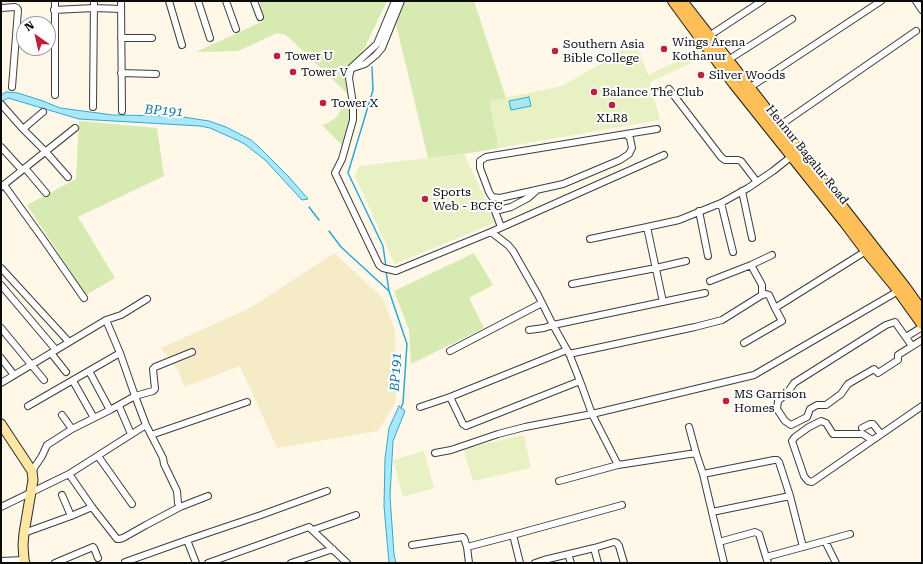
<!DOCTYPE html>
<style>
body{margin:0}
#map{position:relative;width:923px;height:564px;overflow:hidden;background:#fff7e8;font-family:"Roboto Serif",serif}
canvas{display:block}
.frame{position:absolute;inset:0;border:2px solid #0a0a0a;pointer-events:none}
.north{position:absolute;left:16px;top:16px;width:40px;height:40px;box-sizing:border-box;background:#fff;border:1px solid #9d9d9d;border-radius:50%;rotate:326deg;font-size:11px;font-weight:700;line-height:16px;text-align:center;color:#0a0a0a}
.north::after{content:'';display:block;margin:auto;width:14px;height:18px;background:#bf1e3d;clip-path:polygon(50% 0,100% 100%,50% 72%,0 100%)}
</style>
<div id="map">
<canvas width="923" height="564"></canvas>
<div class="frame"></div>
<div class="north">N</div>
</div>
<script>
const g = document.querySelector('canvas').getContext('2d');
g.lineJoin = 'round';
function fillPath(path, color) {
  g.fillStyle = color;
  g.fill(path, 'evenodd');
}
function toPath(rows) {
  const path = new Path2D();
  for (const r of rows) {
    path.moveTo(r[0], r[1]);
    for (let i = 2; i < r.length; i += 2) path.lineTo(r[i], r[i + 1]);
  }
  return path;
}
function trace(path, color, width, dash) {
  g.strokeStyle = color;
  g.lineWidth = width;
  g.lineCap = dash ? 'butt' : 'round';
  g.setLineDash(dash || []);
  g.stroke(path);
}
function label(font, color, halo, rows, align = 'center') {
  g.font = font + ' "Roboto Serif",serif';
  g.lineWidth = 4;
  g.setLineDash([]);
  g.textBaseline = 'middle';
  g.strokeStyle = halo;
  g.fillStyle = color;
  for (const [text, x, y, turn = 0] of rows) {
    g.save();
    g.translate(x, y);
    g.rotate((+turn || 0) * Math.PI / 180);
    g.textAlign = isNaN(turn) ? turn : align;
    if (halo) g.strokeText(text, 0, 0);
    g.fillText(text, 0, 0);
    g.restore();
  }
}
fillPath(toPath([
 [334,253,383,298,395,331,396,401,378,431,277,448,240,366,184,387,179,372,161,348,250,308]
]), '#f5ebc7');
fillPath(toPath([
 [260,1,387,1,365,47,349,69,352,98,286,35,277,33,238,51,196,52,261,22],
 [404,1,474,1,506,98,490,102,499,148,464,154,428,158,396,24],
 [342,107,353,111,345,148,322,125,328,123,337,117],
 [79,121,157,128,164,176,78,217,115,278,86,295,27,205,76,179],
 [474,253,493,285,469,298,484,328,411,364,409,330,394,291]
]), '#d7eab1');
fillPath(toPath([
 [635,40,648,75,702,49,706,56,650,82,660,120,499,148,490,101,562,86,604,62],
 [464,154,496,222,395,264,355,176,359,166],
 [524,435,531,468,473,481,463,449],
 [424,451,434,488,403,497,393,460]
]), '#e8f1c3');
const water = toPath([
 [6,92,18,93,43,101,60,108,113,115,177,116,209,121,226,127,251,140,258,146,289,177,308,199,302,200,265,160,246,145,239,141,210,128,200,126,79,119,8,98,1,102,1,95,6,92],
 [529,97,531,106,511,110,509,101,529,97],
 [399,406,405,411,393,441,390,496,394,554,396,563,389,563,384,506,385,459,389,428,399,406]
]);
fillPath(water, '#aae7f8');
trace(water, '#2fa9d2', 1);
trace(toPath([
 [372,67,373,90,348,173,383,246,386,267],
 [309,207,319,220],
 [329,231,341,247,389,291,407,344,403,403,401,408],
 [386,271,389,291]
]), '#2fa9d2', 1.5);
const street = toPath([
 [121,1,122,111],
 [169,1,182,45],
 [198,1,210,38],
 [226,1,236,29],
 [254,1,260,17],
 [395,1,377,44,351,68,349,78,353,104,353,120,342,159,335,173,379,265,383,268,396,271,491,232,508,245,513,251,538,295,553,325,567,350,450,397,420,407],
 [916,1,922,10],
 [1,8,15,7,17,8,18,10,12,87],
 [54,10,94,8,121,9],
 [709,36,762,1],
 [121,38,152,38],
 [728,60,792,19],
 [353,68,365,64,376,55,382,48,401,1],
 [121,73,156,74],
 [749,88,881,1],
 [669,89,721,157,725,160,738,160,741,161,757,182],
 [55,95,55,1],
 [1,104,23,129,45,151,68,177],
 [93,107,94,1],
 [779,126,916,31],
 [23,129,43,112],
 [626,134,630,138,632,148,629,154,620,160,563,184,500,198,492,197,489,192,480,168,480,161,486,157,626,134],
 [626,134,657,129],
 [1,147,22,170],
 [25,168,46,193],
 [4,185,43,239,84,298],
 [1,187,75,128],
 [742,191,752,238],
 [492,203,501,227],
 [721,203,733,252],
 [495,211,511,207,528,198,536,191],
 [699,211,708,256],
 [647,227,679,220,721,203,748,188,773,171,792,156],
 [491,232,664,155],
 [590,239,647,227,663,302],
 [751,265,762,285,762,295],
 [1,268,69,342],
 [710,281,751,265,772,255],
 [572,284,656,268,686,261],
 [1,285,56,350],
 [106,320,120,353,135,396,153,391,155,389,153,369,155,367,192,352],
 [1,328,44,380],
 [529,330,544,328,553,325,705,293],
 [906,337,922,327],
 [744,343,782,321,775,308],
 [912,346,895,322,886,325,794,383,788,392,778,401,777,409,785,421,791,425,807,417,810,409,817,405,826,405,841,394,848,384,874,369,878,373,898,360,898,355,922,340],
 [450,351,542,303],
 [51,353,66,372],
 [569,354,695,327,722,320,762,295,766,294,769,295,775,308,866,251],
 [1,358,14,375],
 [89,371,110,410],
 [73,381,94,418],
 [1,383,106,320,121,315,147,299],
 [450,397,463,424,466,426,580,381],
 [28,406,120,353],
 [119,406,131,434],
 [62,415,72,429],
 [689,427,696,453],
 [862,428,870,424,873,424,881,434],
 [151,435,247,402],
 [872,440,863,434,833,434,826,423,821,421,809,427,795,437,792,441,804,476,808,481,812,482,922,406],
 [435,453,451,450,498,434,525,427,592,414,580,381,568,351],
 [98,456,132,504],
 [618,465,592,414,754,375,900,290],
 [32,471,42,456,47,445,72,429,110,410,135,396,146,425],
 [69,474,92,507,117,539,119,539,123,538,146,525,180,507,208,496],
 [703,474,774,460,777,460,779,462,790,496],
 [559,481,618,465,696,453,703,474,724,563],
 [62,495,71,516],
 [1,507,69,474,146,425,163,458,164,464,177,491,178,503,180,507],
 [712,512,790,496,803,547],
 [313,530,356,515],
 [24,533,71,516,92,507],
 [187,540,196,563],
 [719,542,755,532,759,534,766,557],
 [412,545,463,537,464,538,467,547,469,563],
 [467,547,513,535],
 [568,554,571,563],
 [1,561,24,560],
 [125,562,187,540,261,515,327,491],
 [55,563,93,547,94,548,98,558],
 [208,563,309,527,347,563],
 [291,563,333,549],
 [520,563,513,535,622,505],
 [535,563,544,560,594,548],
 [598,563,594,548,614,542,617,543,619,546,624,563],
 [768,563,766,557,825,541],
 [836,563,825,541,850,534]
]);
const secondary = toPath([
 [1,424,32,471,33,480,24,533,23,545,24,560,25,563]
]);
const primary = toPath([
 [673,1,734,84,845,223,866,251,894,285,922,324],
 [682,1,905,287,922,311]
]);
trace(street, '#3d3d3d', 8);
trace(secondary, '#2c2c2c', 11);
trace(primary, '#1b1b1b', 12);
trace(street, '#fff', 6);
trace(secondary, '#ffe7a3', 9);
trace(primary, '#febe58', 10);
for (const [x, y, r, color] of [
 [664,49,4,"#bf1e3d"],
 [555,51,4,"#bf1e3d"],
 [277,56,4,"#bf1e3d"],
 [293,72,4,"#bf1e3d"],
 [701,75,4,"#bf1e3d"],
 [594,92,4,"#bf1e3d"],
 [323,103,4,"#bf1e3d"],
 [612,105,4,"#bf1e3d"],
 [425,199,4,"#bf1e3d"],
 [726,401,4,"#bf1e3d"]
]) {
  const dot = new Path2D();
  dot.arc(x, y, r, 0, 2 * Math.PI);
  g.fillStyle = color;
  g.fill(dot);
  trace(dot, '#fff', 1.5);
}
label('12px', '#0a0a0a', '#fff', [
 ["Wings Arena",672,42],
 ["Kothanur",672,56],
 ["Southern Asia",563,44],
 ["Bible College",563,58],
 ["Tower U",285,56],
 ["Tower V",301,72],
 ["Silver Woods",709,75],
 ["Balance The Club",602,92],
 ["Tower X",331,103],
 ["XLR8",612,118,"center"],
 ["Sports",433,192],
 ["Web - BCFC",433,206],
 ["MS Garrison",734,394],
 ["Homes",734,408]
], 'left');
label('12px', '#0a0a0a', '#fff', [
 ["Hennur Bagalur Road",807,155,51]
]);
label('italic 13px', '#1076a0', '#fff', [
 ["BP191",164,111,4],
 ["BP191",396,372,-87]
]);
</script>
